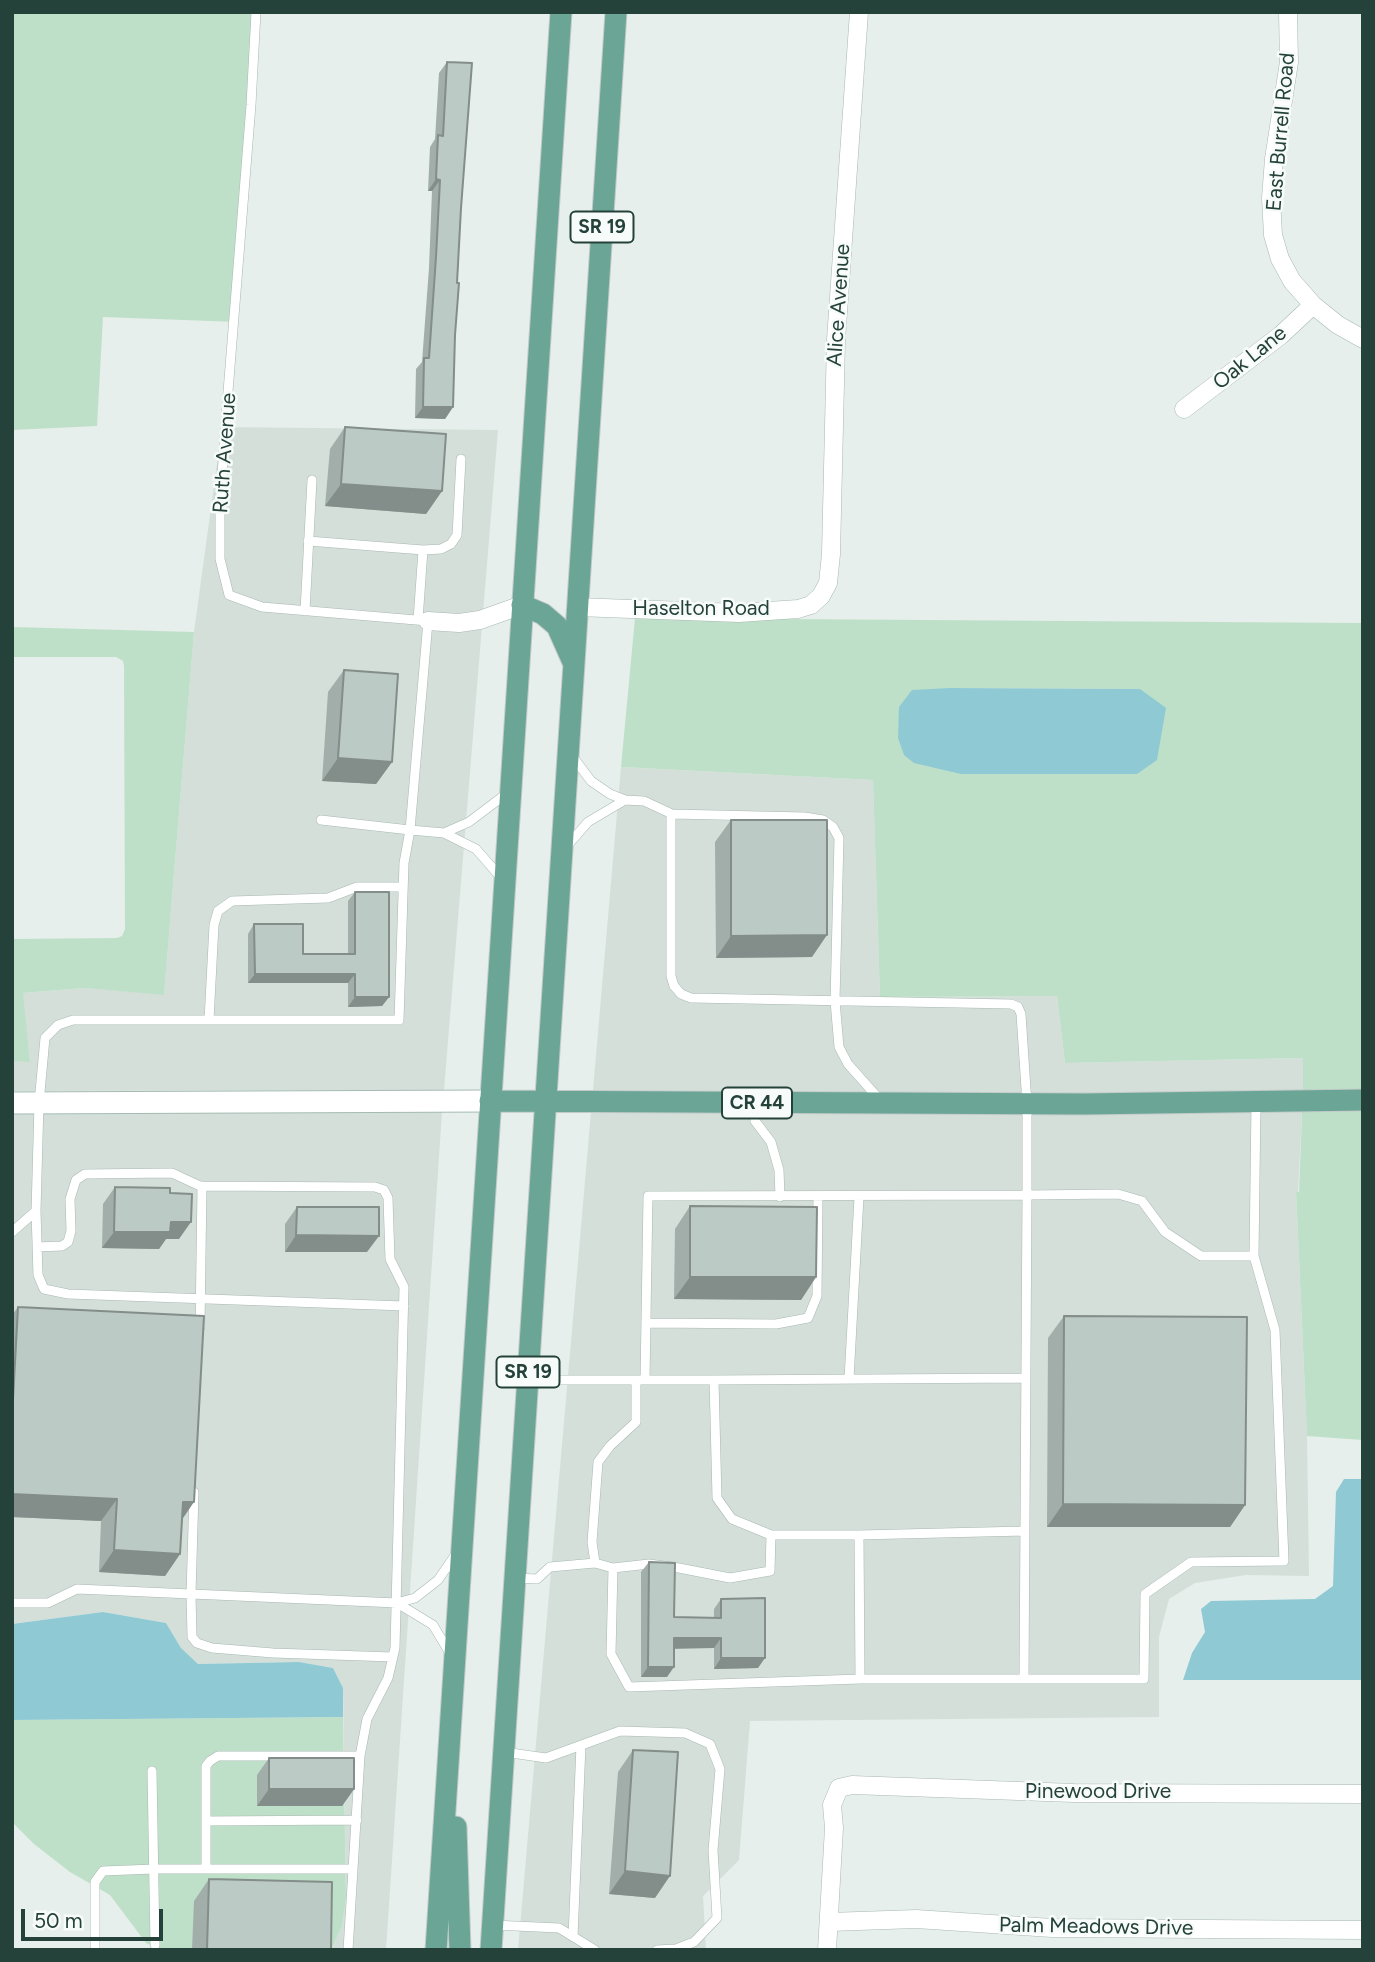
<!DOCTYPE html>
<style>
body{margin:0}
#map{position:relative;width:1375px;height:1962px;overflow:hidden;background:#e6efeb;font-family:Figtree,sans-serif}
canvas{display:block}
.frame{position:absolute;inset:0;border:14px solid #24423a;pointer-events:none}
.scale{position:absolute;left:21px;top:1909px;width:142px;height:32px;box-sizing:border-box;border:4px solid #24423a;border-top:0;padding-left:9px;font-size:21px;line-height:24px;white-space:nowrap;color:#24423a;-webkit-text-stroke:5px #f7fbf9;paint-order:stroke}
</style>
<div id="map">
<canvas width="1375" height="1962"></canvas>
<div class="frame"></div>
<div class="scale">50 m</div>
</div>
<script>
const g = document.querySelector('canvas').getContext('2d');
g.lineJoin = 'round';
function fillPath(path, color) {
  g.fillStyle = color;
  g.fill(path, 'evenodd');
}
function toPath(rows) {
  const path = new Path2D();
  for (const r of rows) {
    path.moveTo(r[0], r[1]);
    for (let i = 2; i < r.length; i += 2) path.lineTo(r[i], r[i + 1]);
  }
  return path;
}
function trace(path, color, width, dash) {
  g.strokeStyle = color;
  g.lineWidth = width;
  g.lineCap = dash ? 'butt' : 'round';
  g.setLineDash(dash || []);
  g.stroke(path);
}
function label(font, color, halo, rows, align = 'center') {
  g.font = font + ' Figtree,sans-serif';
  g.lineWidth = 5;
  g.setLineDash([]);
  g.textBaseline = 'middle';
  g.strokeStyle = halo;
  g.fillStyle = color;
  for (const [text, x, y, turn = 0] of rows) {
    g.save();
    g.translate(x, y);
    g.rotate((+turn || 0) * Math.PI / 180);
    g.textAlign = isNaN(turn) ? turn : align;
    if (halo) g.strokeText(text, 0, 0);
    g.fillText(text, 0, 0);
    g.restore();
  }
}
fillPath(toPath([
 [222,427,498,430,444,1090,12,1091,12,1061,30,1061,22,993,84,988,164,994,194,632],
 [621,767,873,780,880,997,1057,996,1065,1063,1304,1058,1303,1090,1084,1093,593,1090],
 [442,1112,386,1950,331,1950,342,1926,346,1898,343,1688,333,1668,299,1662,198,1664,181,1648,166,1623,103,1612,12,1624,12,1113],
 [591,1112,1032,1115,1302,1112,1298,1192,1296,1193,1307,1436,1309,1576,1246,1575,1195,1583,1169,1599,1159,1637,1159,1717,750,1721,739,1860,703,1896,706,1950,518,1950]
]), '#d4dfda');
fillPath(toPath([
 [12,12,256,12,237,322,103,317,97,426,12,430],
 [635,618,1363,623,1363,1089,1303,1090,1303,1058,1065,1063,1057,996,880,997,873,780,621,767],
 [950,688,1140,689,1137,774,961,774],
 [12,627,194,632,164,995,84,988,23,993,30,1062,12,1061,12,939,117,938,122,936,125,929,124,666,123,661,116,657,12,657],
 [1363,1111,1363,1440,1307,1436,1296,1192,1299,1192,1302,1112],
 [343,1717,346,1898,342,1926,331,1950,162,1950,146,1943,110,1895,70,1872,34,1844,12,1822,12,1720]
]), '#bfe0c8');
fillPath(toPath([
 [950,688,1140,689,1166,708,1157,760,1137,774,961,774,914,763,904,755,898,738,899,707,912,690],
 [1344,1479,1363,1479,1363,1680,1183,1680,1192,1653,1205,1632,1201,1609,1211,1601,1315,1599,1333,1586,1336,1492],
 [103,1612,166,1623,181,1648,198,1664,299,1662,333,1668,343,1688,343,1717,12,1720,12,1624]
]), '#8ec9d4');
const lane = toPath([
 [256,12,251,105,225,429,220,508,220,559,229,595,262,607,428,621,410,830,444,833],
 [308,541,423,550,418,620],
 [423,550,441,549,451,544,457,535,461,459],
 [305,611,312,480],
 [625,800,644,801,672,814,805,817,823,820,833,827,839,838,835,1001,839,1047,848,1064,880,1100],
 [567,846,588,822,625,800,610,794,591,781,573,757],
 [503,880,476,849,444,833,469,822,506,794],
 [209,1020,214,925,218,911,232,901,328,898,357,887,403,887],
 [755,1104,755,1121,771,1142,779,1170,780,1197],
 [36,1211,38,1275,44,1289,68,1294,404,1306],
 [12,1232,36,1211,39,1103,45,1038,58,1025,73,1020,399,1020,404,863,410,830,321,820],
 [37,1247,62,1246,68,1242,71,1231,70,1199,76,1180,85,1174,172,1173,200,1186,375,1187,384,1190,388,1198,390,1259,404,1287,395,1648,388,1678,367,1719,360,1756,348,1950],
 [646,1323,776,1324,808,1318,817,1296,818,1197],
 [200,1327,202,1186],
 [849,1379,859,1197],
 [528,1380,645,1380,648,1196,1027,1195,1027,1104,1021,1014,1018,1007,1011,1004,691,998,681,994,674,986,671,976,671,814],
 [645,1380,714,1380,717,1498,732,1519,771,1535,859,1535,860,1679,1144,1679,1145,1594,1191,1562,1284,1561,1275,1330,1254,1256,1256,1103],
 [714,1380,1026,1378],
 [194,1492,191,1594,192,1637,197,1643,212,1648,273,1653,393,1657],
 [859,1535,1025,1531],
 [595,1563,592,1542,598,1462,610,1446,636,1422,636,1380],
 [613,1568,649,1564,679,1568,730,1578,770,1571,771,1535],
 [515,1578,537,1579,550,1567,595,1563,613,1568,611,1654,629,1687,860,1679],
 [12,1603,48,1603,77,1589,397,1603],
 [451,1655,433,1625,397,1603,415,1598,438,1580,456,1554],
 [1024,1679,1027,1195,1118,1194,1142,1201,1165,1232,1201,1256,1254,1256],
 [504,1752,546,1758,620,1731,685,1733,710,1744,720,1769,713,1850,717,1918,694,1942,676,1949,657,1950],
 [152,1771,155,1945],
 [206,1821,357,1820],
 [206,1869,206,1766,210,1761,218,1756,360,1756],
 [493,1925,559,1928,595,1950],
 [573,1937,581,1745],
 [95,1950,95,1882,103,1871,154,1869,353,1869]
]);
const street = toPath([
 [1288,12,1289,62,1274,159,1271,198,1273,235,1280,259,1292,281,1313,305,1338,325,1363,339],
 [1184,409,1281,335,1313,305],
 [577,607,739,613,798,609,811,605,821,596,828,583,831,554,836,340,859,12],
 [428,621,459,623,480,620,522,605],
 [829,1922,916,1919,1052,1928,1363,1930],
 [827,1950,834,1828,832,1805,839,1788,852,1785,1074,1793,1363,1794]
]);
const secondary = toPath([
 [12,1103,490,1101]
]);
const primary = toPath([
 [522,605,543,614,557,626,573,662],
 [490,1101,1084,1104,1363,1100],
 [456,1827,460,1950],
 [436,1950,561,12],
 [491,1950,616,12]
]);
trace(lane, '#a8b8b2', 10);
trace(street, '#a8b8b2', 19);
trace(secondary, '#a4bbb3', 23);
trace(primary, '#c2cac8', 23);
trace(lane, '#fff', 9);
trace(street, '#fff', 18);
trace(secondary, '#fff', 21);
trace(primary, '#6aa596', 21);
fillPath(toPath([
 [447,62,461,208,455,335,453,407,445,419,415,418,416,369,422,362,429,268,432,191,428,191,430,147,435,139,439,73],
 [345,427,442,491,426,514,325,506,330,449],
 [344,670,392,762,376,784,322,781,328,692],
 [731,820,812,957,716,958,715,842],
 [355,892,389,997,382,1006,348,1007,348,983,248,983,248,934,254,924,303,954,348,954,348,901],
 [115,1187,170,1193,179,1239,166,1239,159,1249,102,1248,103,1204],
 [690,1206,816,1277,801,1300,674,1299,675,1229],
 [297,1207,367,1252,285,1252,285,1224],
 [18,1307,182,1520,180,1554,165,1576,99,1572,101,1521,12,1517,12,1315],
 [1064,1316,1245,1505,1230,1527,1047,1527,1048,1338],
 [649,1562,674,1617,714,1618,714,1609,721,1599,758,1668,714,1669,714,1648,674,1648,667,1677,641,1677,641,1572],
 [633,1750,655,1898,609,1894,618,1772],
 [269,1758,354,1789,342,1806,257,1806,257,1775],
 [209,1879,331,1950,192,1950,194,1901]
]), '#a1aea9');
fillPath(toPath([
 [436,179,440,180,432,191,428,191],
 [423,407,453,407,445,419,415,418],
 [341,484,442,491,426,514,325,506],
 [338,758,392,762,376,784,322,781],
 [827,935,812,957,716,958,731,936],
 [255,974,355,974,348,983,248,983],
 [355,997,389,997,382,1006,348,1007],
 [171,1222,191,1222,179,1239,166,1239,159,1249,102,1248,114,1232],
 [296,1235,379,1236,367,1252,285,1252],
 [690,1277,816,1277,801,1300,674,1299],
 [12,1494,117,1499,101,1521,12,1517],
 [183,1502,194,1502,179,1524],
 [1063,1504,1245,1505,1230,1527,1047,1527],
 [114,1550,180,1554,165,1576,99,1572],
 [674,1638,721,1638,714,1648,667,1649],
 [721,1658,765,1658,758,1668,714,1669],
 [648,1667,674,1667,667,1677,641,1677],
 [269,1789,354,1789,342,1806,257,1806],
 [625,1871,670,1876,655,1898,609,1894]
]), '#838d89');
const building = toPath([
 [447,62,472,63,461,208,457,283,459,283,455,335,453,407,423,407,424,358,429,358,436,257,440,180,436,179,438,135,443,136,447,62],
 [345,427,446,434,442,491,341,484,345,427],
 [344,670,398,674,392,762,338,758,344,670],
 [731,820,827,820,827,935,731,936,731,820],
 [355,892,389,892,389,997,355,997,355,974,255,974,254,924,303,924,303,954,355,954,355,892],
 [115,1187,170,1188,170,1193,192,1194,191,1222,171,1222,170,1232,114,1232,115,1187],
 [690,1206,817,1207,816,1277,690,1277,690,1206],
 [297,1207,379,1207,379,1236,296,1235,297,1207],
 [18,1307,204,1316,194,1502,183,1502,180,1554,114,1550,117,1499,12,1494,12,1418,18,1307],
 [1064,1316,1247,1317,1245,1505,1063,1504,1064,1316],
 [649,1562,675,1563,674,1617,721,1618,721,1599,765,1598,765,1658,721,1658,721,1638,674,1638,674,1667,648,1667,649,1562],
 [633,1750,678,1752,670,1876,625,1871,633,1750],
 [269,1758,354,1758,354,1789,269,1789,269,1758],
 [209,1879,332,1882,331,1950,207,1950,209,1879]
]);
fillPath(building, '#bbcac4');
trace(building, '#838d89', 2);
for (const [x, y, w] of [
 [602,227,63],
 [757,1103,70],
 [528,1372,63]
]) {
  const box = new Path2D();
  box.roundRect(x - w / 2, y - 15.5, w, 31, 5);
  g.fillStyle = '#f7fbf9';
  g.fill(box);
  trace(box, '#24423a', 2);
}
label('bold 19px', '#24423a', null, [
 ["SR 19",602,227],
 ["CR 44",757,1103],
 ["SR 19",528,1372]
]);
label('21px', '#24423a', '#f7fbf9', [
 ["East Burrell Road",1281,132,-85],
 ["Alice Avenue",839,305,-86],
 ["Oak Lane",1250,358,-39],
 ["Ruth Avenue",225,453,-86],
 ["Haselton Road",701,609],
 ["Pinewood Drive",1098,1792],
 ["Palm Meadows Drive",1096,1927,1]
]);
</script>
